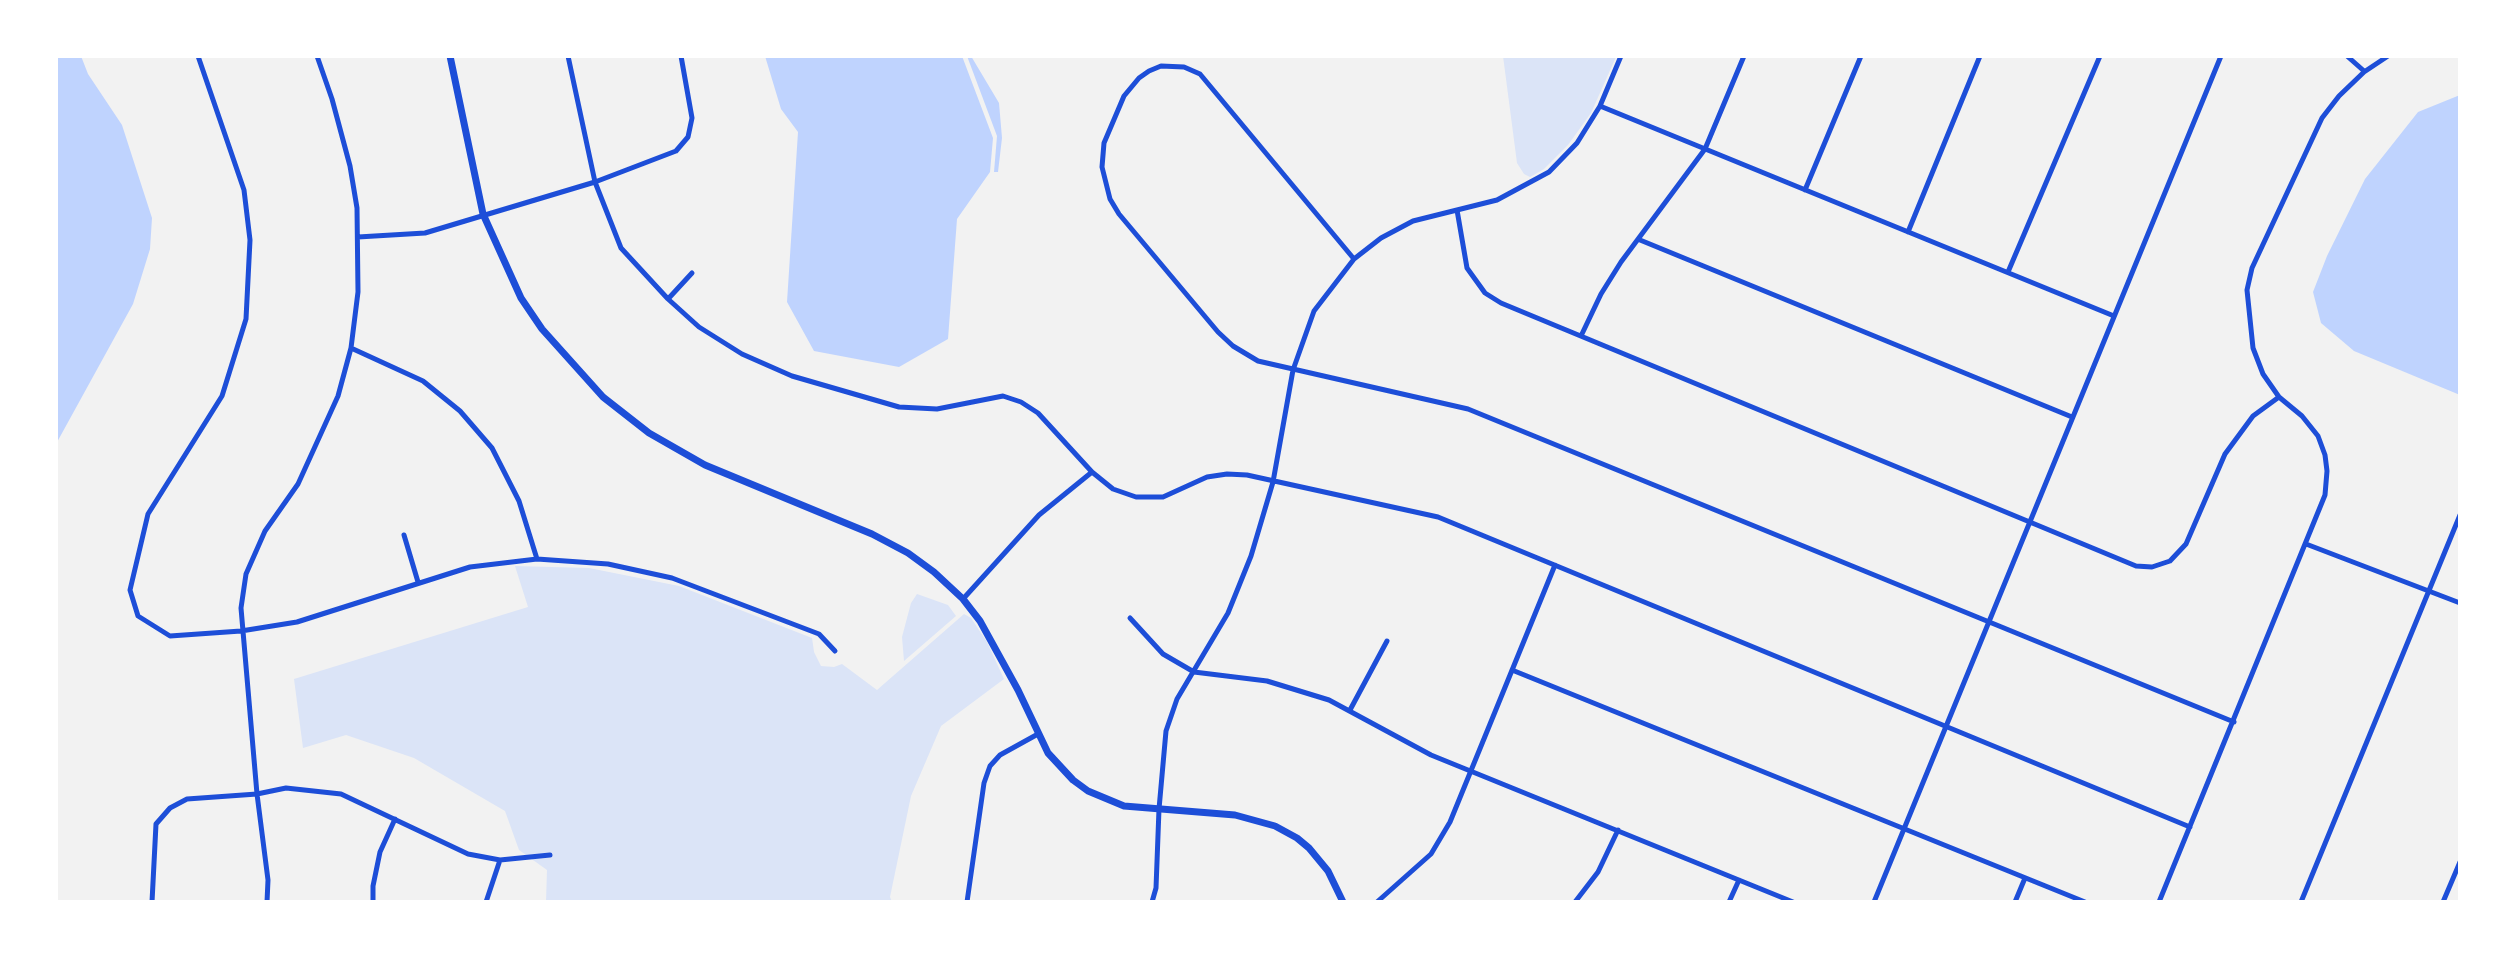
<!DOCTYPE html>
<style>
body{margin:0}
#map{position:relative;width:2516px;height:958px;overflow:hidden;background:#f2f2f2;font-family:"Fira Sans",sans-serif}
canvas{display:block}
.frame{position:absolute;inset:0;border:58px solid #fff;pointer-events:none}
</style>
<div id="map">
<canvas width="2516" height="958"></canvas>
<div class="frame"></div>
</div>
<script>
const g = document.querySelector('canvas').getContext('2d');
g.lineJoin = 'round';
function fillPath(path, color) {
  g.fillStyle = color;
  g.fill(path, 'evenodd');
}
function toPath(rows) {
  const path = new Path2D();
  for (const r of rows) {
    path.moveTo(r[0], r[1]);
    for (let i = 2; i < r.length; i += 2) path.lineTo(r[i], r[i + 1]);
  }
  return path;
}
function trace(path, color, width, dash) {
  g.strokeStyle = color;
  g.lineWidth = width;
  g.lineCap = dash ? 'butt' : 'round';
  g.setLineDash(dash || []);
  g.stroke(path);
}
fillPath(toPath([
 [1503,56,1616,57,1591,113,1568,145,1544,169,1530,177,1524,174,1517,163],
 [515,566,589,568,679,586,812,638,814,652,821,666,834,667,842,664,877,690,964,614,971,618,987,642,1004,679,941,726,911,796,890,897,892,902,546,902,547,870,519,850,505,811,414,758,346,735,303,748,294,679,528,607],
 [917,594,948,605,956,616,904,661,902,637,911,603]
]), '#dbe4f7');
fillPath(toPath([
 [56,56,81,56,88,74,122,125,152,218,150,249,133,304,56,444],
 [765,56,962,56,993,138,990,172,957,219,948,339,899,367,814,351,787,302,798,132,781,109],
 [967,56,971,56,999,103,1002,138,998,172,994,172,997,136],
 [2460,95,2460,395,2354,351,2321,323,2313,292,2327,256,2365,179,2418,112]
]), '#bfd3fe');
trace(toPath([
 [198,56,244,190,250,240,246,319,222,396,148,514,130,590,138,616,170,636,241,631,297,622,470,567,537,559,608,564,672,578,819,634,835,651],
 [568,56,595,182,621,248,668,299,699,327,742,354,792,376,899,407,937,409,1003,396,1021,402,1038,413,1092,472,1113,489,1136,497,1163,497,1207,477,1227,474,1247,475,1438,517,2190,827],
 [2347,56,2364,71],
 [1600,106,2114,316],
 [1805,190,1861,56],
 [1457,210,1467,268,1485,293,1501,303,2136,566,2152,567,2170,561,2186,544,2225,454,2253,416,2279,397],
 [1908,232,1980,56],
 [358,237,425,233,595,182,676,151,688,137,692,118,681,56],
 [1640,240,2072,417],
 [1354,259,1200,74,1184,67,1161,66,1149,71,1139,78,1124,96,1104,143,1102,167,1110,199,1119,214,1218,332,1233,346,1258,361,1468,409,2234,722],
 [2008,272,2100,56],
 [668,299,692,273],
 [1581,336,1601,294,1621,262,1705,149,1744,56],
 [351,348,423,381,460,411,492,448,519,501,537,559],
 [404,535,418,582],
 [2306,544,2460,603],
 [963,599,1039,515,1092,472],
 [1130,618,1163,654,1194,672,1267,681,1329,700,1431,755,1793,902],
 [1512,670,2085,902],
 [1350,710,1387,641],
 [152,902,156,824,170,808,187,799,257,794,286,788,341,794,468,854,500,860,550,855],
 [267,902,268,880,257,794,241,608,246,574,265,531,298,484,338,396,351,348,358,292,357,208,350,166,332,99,317,56],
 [373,902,373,886,380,852,395,819],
 [486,902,500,860],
 [967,902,984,783,990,766,1000,755,1038,734],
 [1152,902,1156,888,1159,809,1166,731,1177,699,1228,613,1251,556,1273,482,1293,370,1314,311,1354,259,1381,238,1413,221,1497,200,1549,172,1577,143,1600,106,1621,56],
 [1377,902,1431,854,1450,822,1555,565],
 [1575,902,1598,872,1618,830],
 [1729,902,1739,880],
 [1874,902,2221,56],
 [2015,902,2025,878],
 [2159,902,2325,495,2327,471,2325,455,2318,436,2302,416,2279,397,2263,374,2253,348,2247,290,2252,268,2322,118,2339,96,2364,72,2388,56],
 [2301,902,2460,515],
 [2443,902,2460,862]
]), '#1d4ed8', 5);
trace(toPath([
 [450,56,483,214,521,298,542,329,603,397,649,433,705,465,872,534,908,553,934,572,963,599,980,621,1018,690,1048,753,1073,780,1088,791,1124,806,1235,815,1275,826,1297,838,1309,848,1328,871,1343,902]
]), '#1d4ed8', 7);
</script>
